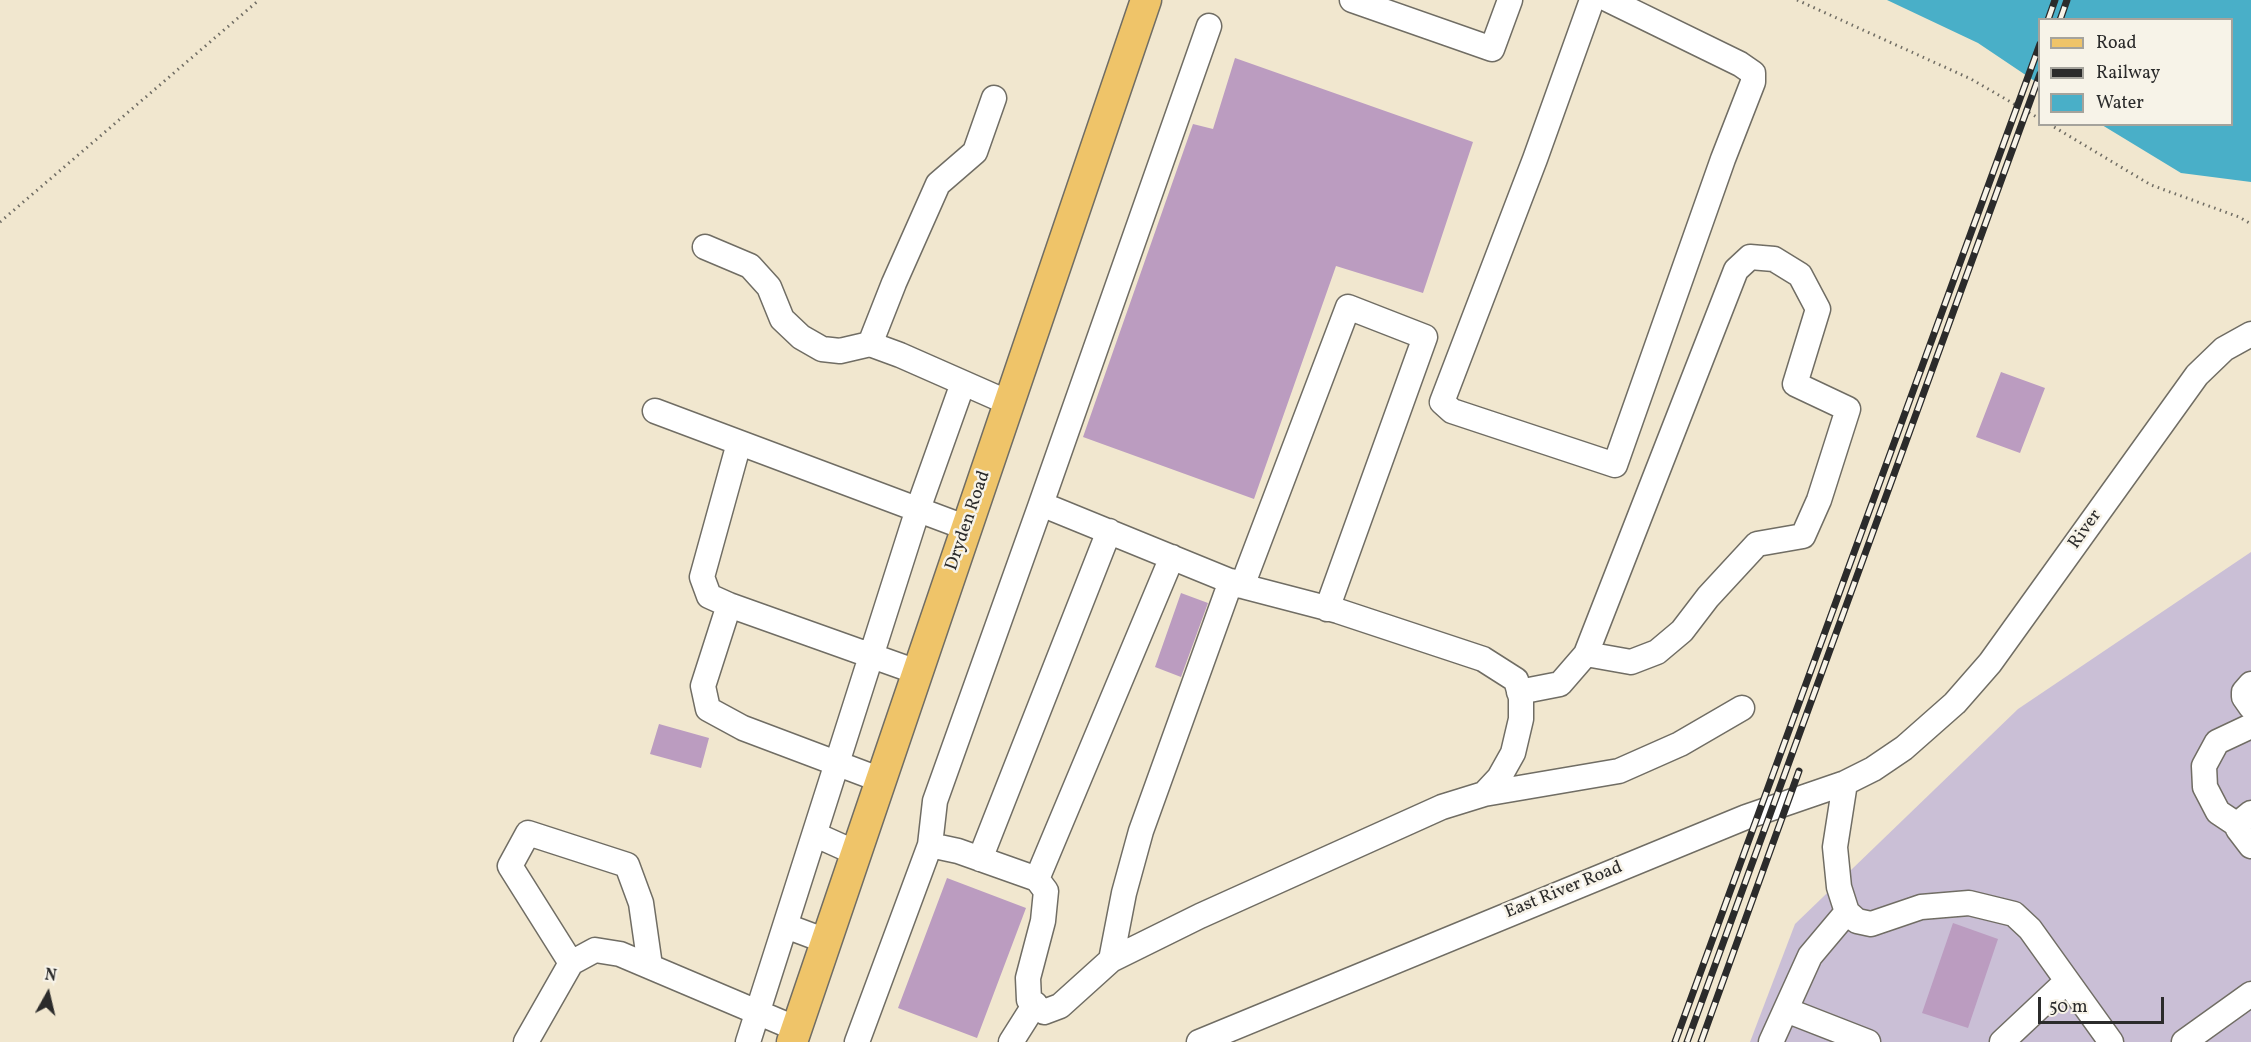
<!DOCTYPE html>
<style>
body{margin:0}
#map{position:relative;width:2251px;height:1042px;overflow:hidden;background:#f1e7cf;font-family:Vollkorn,serif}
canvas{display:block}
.legend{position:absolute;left:2038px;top:18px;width:195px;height:108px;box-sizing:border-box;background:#f7f3e8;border:2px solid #a5a39c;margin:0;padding:8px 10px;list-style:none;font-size:18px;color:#2b2b2b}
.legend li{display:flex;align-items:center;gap:12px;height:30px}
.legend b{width:30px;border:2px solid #a5a39c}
.north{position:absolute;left:18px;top:964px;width:60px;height:60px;-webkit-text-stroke:4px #f7f3e8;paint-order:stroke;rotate:8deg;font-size:16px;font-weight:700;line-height:24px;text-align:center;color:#2b2b2b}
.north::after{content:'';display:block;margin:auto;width:21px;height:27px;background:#2b2b2b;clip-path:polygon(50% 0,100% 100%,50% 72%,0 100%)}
.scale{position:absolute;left:2038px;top:997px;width:126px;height:27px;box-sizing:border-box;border:3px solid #2b2b2b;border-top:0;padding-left:8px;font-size:18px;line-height:21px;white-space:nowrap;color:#2b2b2b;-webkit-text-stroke:4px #f7f3e8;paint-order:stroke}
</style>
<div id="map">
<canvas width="2251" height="1042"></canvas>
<ul class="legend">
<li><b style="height:8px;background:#efc469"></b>Road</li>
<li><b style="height:8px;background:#2b2b2b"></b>Railway</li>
<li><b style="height:16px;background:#49afc8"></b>Water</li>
</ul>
<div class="north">N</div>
<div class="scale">50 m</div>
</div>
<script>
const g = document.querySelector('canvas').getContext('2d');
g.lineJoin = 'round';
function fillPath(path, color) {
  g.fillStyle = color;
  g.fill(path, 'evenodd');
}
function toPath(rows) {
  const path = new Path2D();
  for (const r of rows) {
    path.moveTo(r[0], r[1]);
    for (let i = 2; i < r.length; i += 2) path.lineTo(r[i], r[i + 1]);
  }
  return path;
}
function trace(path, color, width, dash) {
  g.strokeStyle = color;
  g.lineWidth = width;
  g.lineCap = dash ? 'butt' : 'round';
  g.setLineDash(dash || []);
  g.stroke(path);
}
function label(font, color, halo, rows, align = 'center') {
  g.font = font + ' Vollkorn,serif';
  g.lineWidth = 5;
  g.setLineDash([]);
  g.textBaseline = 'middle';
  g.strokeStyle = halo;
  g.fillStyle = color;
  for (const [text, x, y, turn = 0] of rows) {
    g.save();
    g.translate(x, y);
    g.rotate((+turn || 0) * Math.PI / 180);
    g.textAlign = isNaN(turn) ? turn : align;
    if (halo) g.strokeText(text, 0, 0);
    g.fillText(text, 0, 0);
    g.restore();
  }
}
fillPath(toPath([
 [2251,552,2251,1042,1750,1042,1795,924,2018,709]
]), '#cabfd6');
fillPath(toPath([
 [1887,0,2251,0,2251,182,2181,173,2102,125,2232,124,2232,20,2040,20,2039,84,1978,43]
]), '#49afc8');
fillPath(toPath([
 [1235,58,1473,142,1423,293,1336,266,1254,499,1083,437,1193,124,1213,129],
 [2001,372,2045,388,2020,453,1976,437],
 [1181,593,1208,603,1181,677,1155,667],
 [659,724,709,738,701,768,650,754],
 [947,878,1026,908,977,1038,898,1008],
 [1953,923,1998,939,1968,1028,1922,1013]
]), '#bb9cc0');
const minor = toPath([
 [1352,0,1492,49,1510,0],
 [1592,0,1535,159,1442,402,1452,411,1615,465,1723,159,1753,82,1753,73,1740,64,1609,0],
 [994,98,975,152,938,184,894,283,870,344,900,355,1009,403],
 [705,247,750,266,769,287,782,319,801,337,822,349,840,351,870,344],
 [655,411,967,528],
 [739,443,702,577,709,596,729,605,917,672],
 [1041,504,1209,26],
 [1242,586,1348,307,1425,337,1327,609],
 [729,605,703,686,708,709,743,728,881,780],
 [2251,684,2244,692,2244,697,2251,707],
 [1519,692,1560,684,1586,654,1736,270,1750,257,1774,259,1800,275,1818,309,1795,384,1848,409,1819,500,1803,536,1757,544,1708,597,1682,631,1657,652,1631,662,1586,654],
 [1845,783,1835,847,1839,887,1847,912,1857,921,1871,924,1921,907,1969,903,2014,914,2030,929,2111,1042],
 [1484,794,1619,771,1680,744,1742,708],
 [2251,813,2240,822,2238,829,2251,846],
 [2239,826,2218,812,2205,787,2204,766,2217,742,2251,726],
 [816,835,856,853],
 [980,859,1109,531],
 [1037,879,1172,557],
 [786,926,826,941],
 [1111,960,1124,893,1141,831,1231,581],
 [571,963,510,866,528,833,627,865,641,903,650,966],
 [1786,1010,1868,1042],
 [526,1042,571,963,595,950,620,954,797,1029],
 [748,1042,918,509,963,383],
 [857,1042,930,845,958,851,1037,879,1046,891,1043,921,1028,978,1029,1000,1044,1012,1060,1006,1111,960,1200,916,1442,807,1484,794,1499,778,1513,753,1521,719,1521,698,1516,680,1483,659,1338,611,1242,586,1041,504,935,801,930,845],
 [1011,1042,1035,1004],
 [1199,1042,1746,817,1845,783,1873,769,1904,748,1955,703,1990,663,2197,375,2224,349,2251,334],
 [1771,1042,1810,956,1847,912],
 [2002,1042,2067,981],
 [2184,1042,2251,994]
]);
const major = toPath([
 [792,1042,1146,0]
]);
trace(minor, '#706d64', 27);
trace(major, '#706d64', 33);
trace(toPath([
 [1797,0,1971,79,2040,119],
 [2049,124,2151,185,2239,217,2251,224],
 [0,222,259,0]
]), '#706d64', 3, [1.5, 4.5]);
trace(minor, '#fff', 24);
trace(major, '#efc469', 30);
const rail = toPath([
 [2048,20,2055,0],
 [2060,20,2067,0],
 [1675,1042,2040,44],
 [1687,1042,2040,74],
 [1701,1042,1799,771]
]);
trace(rail, '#2b2b2b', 7);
trace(rail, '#f7f3e8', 4.5, [14]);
label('18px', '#2b2b2b', '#f7f3e8', [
 ["Dryden Road",969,521,-71],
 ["River",2086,530,-55],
 ["East River Road",1564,891,-22]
]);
</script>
